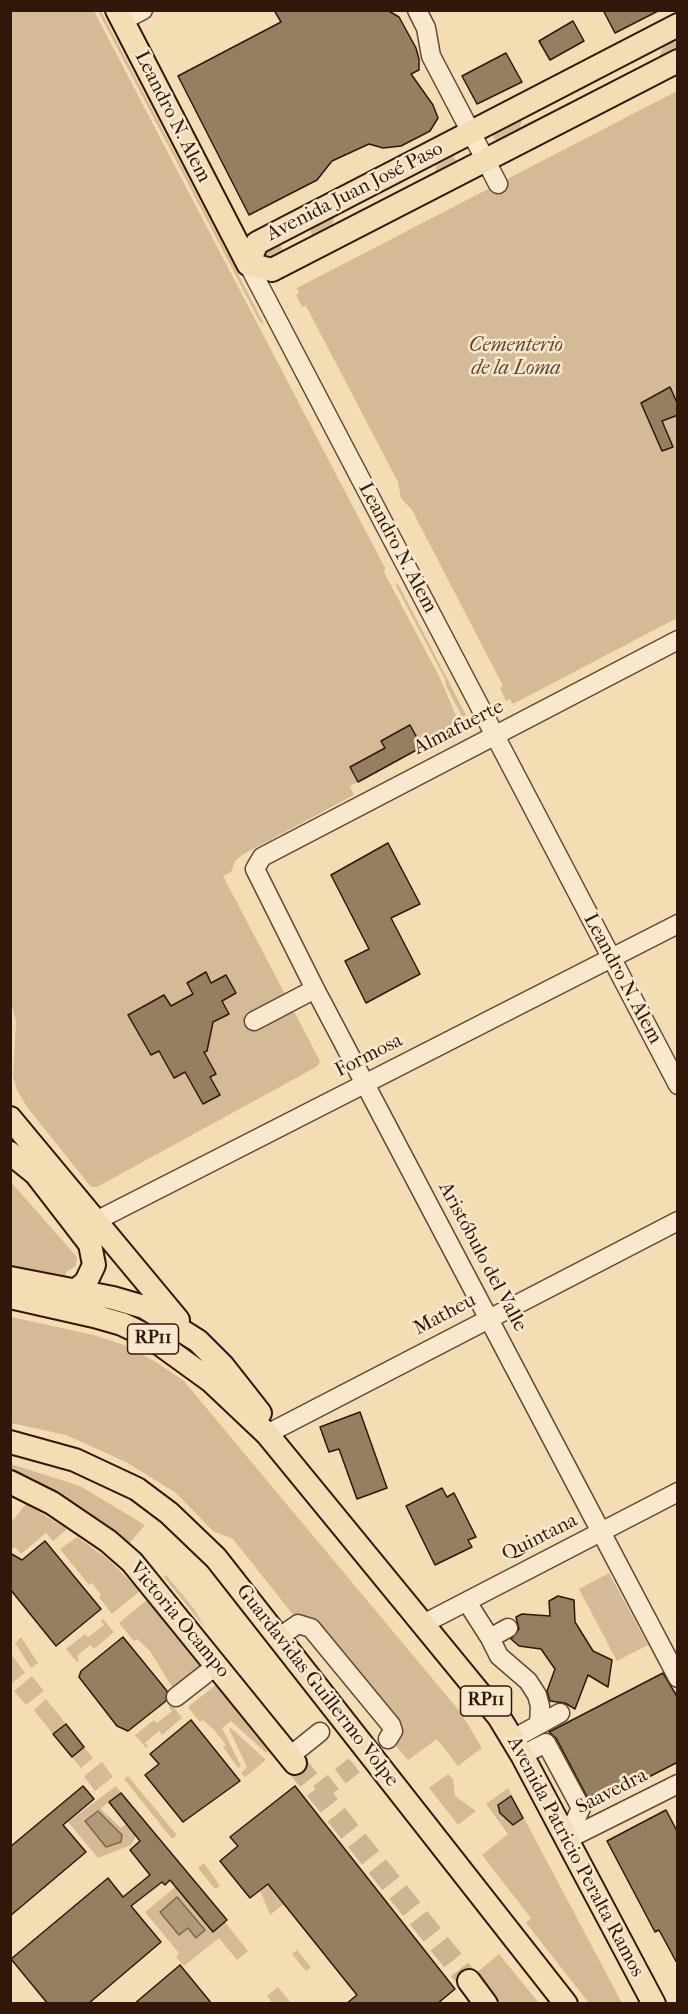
<!DOCTYPE html>
<meta charset="utf-8">
<style>
body{margin:0}
#map{position:relative;width:688px;height:2014px;overflow:hidden;background:#f5ddb3;font-family:"IM FELL French Canon",serif}
canvas{display:block}
.frame{position:absolute;inset:0;border:12px solid #301707;pointer-events:none}
</style>
<div id="map">
<canvas width="688" height="2014"></canvas>
<div class="frame"></div>
</div>
<script>
const g = document.querySelector('canvas').getContext('2d');
g.lineJoin = 'round';
function fillPath(path, color) {
  g.fillStyle = color;
  g.fill(path, 'evenodd');
}
function toPath(rows) {
  const path = new Path2D();
  for (const r of rows) {
    path.moveTo(r[0], r[1]);
    for (let i = 2; i < r.length; i += 2) path.lineTo(r[i], r[i + 1]);
  }
  return path;
}
function trace(path, color, width, dash) {
  g.strokeStyle = color;
  g.lineWidth = width;
  g.lineCap = dash ? 'butt' : 'round';
  g.setLineDash(dash || []);
  g.stroke(path);
}
function label(font, color, halo, rows, align = 'center') {
  g.font = font + ' "IM FELL French Canon",serif';
  g.lineWidth = 5;
  g.setLineDash([]);
  g.textBaseline = 'middle';
  g.strokeStyle = halo;
  g.fillStyle = color;
  for (const [text, x, y, turn = 0] of rows) {
    g.save();
    g.translate(x, y);
    g.rotate((+turn || 0) * Math.PI / 180);
    g.textAlign = isNaN(turn) ? turn : align;
    if (halo) g.strokeText(text, 0, 0);
    g.fillText(text, 0, 0);
    g.restore();
  }
}
fillPath(toPath([
 [10,11,94,11,385,568,384,572,441,680,459,723,457,728,350,786,354,795,242,855,235,861,231,872,223,876,320,1061,318,1066,97,1187,91,1187,27,1107,17,1090,13,1076,16,1022,10,998],
 [98,11,101,11,264,324,260,322],
 [677,35,677,53,498,142,493,137,494,130,524,113,520,127,659,57,666,40],
 [677,91,677,618,513,704,510,699,506,701,500,688,503,686,412,510,401,498,398,482,306,306,302,307,296,295,299,293,297,288],
 [452,154,457,163,315,237,311,234,310,227,336,210,332,225,435,172,438,157],
 [279,243,284,252,267,263,260,252],
 [397,582,466,715,462,717,446,686,445,679,396,586],
 [10,1181,77,1257,76,1266,66,1272,65,1281,11,1269],
 [11,1317,94,1335,124,1345,156,1362,184,1381,461,1713,482,1748,458,1766,437,1739,408,1760,395,1745,403,1733,400,1725,321,1626,307,1616,294,1616,233,1539,213,1531,176,1493,126,1462,66,1435,11,1423],
 [11,1464,80,1486,145,1525,129,1544,148,1563,148,1568,11,1474],
 [26,1504,67,1529,53,1541,46,1533,21,1554,15,1547,11,1550,11,1523],
 [77,1537,109,1560,140,1591,112,1614,99,1597,101,1595,92,1583,89,1585,60,1549],
 [609,1573,648,1645,617,1661,579,1589],
 [166,1575,194,1609,206,1629,164,1577],
 [147,1600,203,1670,175,1692,150,1651,137,1639,134,1641,119,1623],
 [103,1619,114,1632,94,1649,90,1645,77,1656,79,1660,77,1662,66,1649,85,1634,88,1637,104,1625,101,1621],
 [21,1637,38,1663,31,1668,15,1643],
 [11,1654,25,1673,12,1683,11,1681],
 [32,1676,44,1691,26,1705,14,1691],
 [216,1685,268,1751,266,1753,231,1721,222,1728,241,1766,238,1768,223,1747,226,1745,214,1730,203,1720,200,1722,188,1707],
 [46,1699,66,1724,53,1734,34,1710],
 [172,1705,182,1718,162,1735,159,1731,145,1743,148,1746,146,1748,135,1735,154,1720,157,1723,172,1711,169,1707],
 [231,1728,266,1760,245,1777,241,1773,247,1767,229,1729],
 [84,1747,93,1758,81,1768,72,1757],
 [102,1762,113,1777,95,1791,84,1776],
 [448,1774,453,1779,455,1796,476,1811,458,1825,429,1788],
 [128,1776,177,1835,172,1839,124,1779],
 [116,1786,175,1860,136,1836,131,1845,98,1858,68,1822],
 [109,1802,126,1824,121,1828,103,1811,101,1808],
 [508,1788,622,2003,589,2003,526,1923,531,1918,482,1855,508,1834,486,1804],
 [204,1863,220,1886,215,1889,198,1868],
 [185,1879,213,1931,225,1922,248,1951,237,1960,219,1938,184,1966,176,1957,179,1953,145,1912],
 [268,1884,284,1904,270,1915,260,1890],
 [297,1950,311,1967,306,1971,292,1954],
 [499,1954,539,2003,495,2003,474,1975],
 [278,1987,291,2003,272,2003,267,1996]
]), '#d4bb96');
const water = toPath([
 [98,1811,122,1835,121,1842,106,1847,85,1821,98,1811],
 [177,1897,205,1930,196,1938,188,1928,179,1935,160,1912,177,1897]
]);
fillPath(water, '#b29a79');
trace(water, '#7e664b', 1.5);
const building = toPath([
 [274,10,387,10,399,17,416,48,419,59,419,70,411,74,433,105,438,118,430,131,401,146,383,148,369,144,332,161,317,180,249,215,178,76,281,22,274,10],
 [603,10,660,10,615,33,603,10],
 [573,21,584,41,550,60,539,41,573,21],
 [506,53,522,82,477,104,462,76,506,53],
 [670,387,678,405,678,415,662,421,673,447,662,451,641,403,670,387],
 [410,725,422,747,358,782,350,767,385,748,381,741,410,725],
 [388,843,420,904,391,918,420,974,366,1003,345,961,369,949,331,875,388,843],
 [206,972,211,983,226,975,236,993,222,1001,229,1014,213,1022,207,1051,204,1052,216,1074,210,1077,220,1095,203,1104,185,1072,174,1078,159,1051,151,1055,128,1015,164,995,171,1006,193,994,187,983,206,972],
 [360,1412,387,1488,357,1499,339,1449,329,1452,320,1427,360,1412],
 [442,1488,447,1497,454,1493,476,1537,468,1540,472,1547,435,1565,406,1506,442,1488],
 [45,1541,101,1609,56,1646,10,1589,10,1553,22,1560,45,1541],
 [558,1596,574,1600,575,1622,593,1651,612,1660,608,1687,588,1675,575,1709,565,1703,550,1701,547,1691,555,1669,541,1649,519,1646,511,1639,519,1629,516,1617,522,1614,550,1616,549,1601,558,1596],
 [123,1637,167,1691,166,1701,128,1731,117,1726,79,1677,81,1671,123,1637],
 [663,1673,678,1698,678,1762,592,1806,556,1738,549,1732,663,1673],
 [191,1720,240,1781,183,1822,145,1775,159,1764,150,1754,191,1720],
 [66,1724,84,1747,72,1757,53,1734,66,1724],
 [83,1786,94,1799,63,1825,86,1852,10,1916,10,1847,83,1786],
 [295,1786,455,1989,437,2004,346,2004,357,1995,268,1884,250,1898,220,1861,238,1846,230,1837,295,1786],
 [121,1793,227,1920,213,1932,170,1880,165,1885,162,1882,131,1906,161,1942,88,2004,48,2004,11,1959,108,1878,123,1897,150,1875,130,1850,140,1841,109,1802,121,1793],
 [511,1796,523,1818,513,1825,500,1813,498,1805,511,1796],
 [666,1810,678,1833,678,1965,659,1930,655,1932,607,1841,666,1810],
 [180,1965,212,2004,134,2004,180,1965]
]);
fillPath(building, '#967e60');
trace(building, '#301707', 1.5);
trace(toPath([
 [319,1793,388,1739]
]), '#ceb591', 18, [18, 9]);
trace(toPath([
 [295,1763,469,1981]
]), '#ceb591', 22, [22, 11]);
const minor = toPath([
 [417,10,426,28,431,56,498,184],
 [122,21,143,10],
 [248,264,678,1085],
 [678,640,262,857,255,869,315,989,678,1678],
 [254,1021,315,989],
 [86,1226,678,924],
 [267,1434,678,1221],
 [467,1602,490,1638,499,1656,528,1681,537,1695,540,1706,539,1724],
 [423,1624,678,1492],
 [278,1638,298,1624,311,1628,391,1725,393,1731,388,1739],
 [490,1638,508,1628],
 [176,1697,217,1665],
 [513,1739,560,1713],
 [522,1755,546,1743,581,1808,566,1840],
 [290,1756,320,1732],
 [566,1840,678,1784]
]);
const major = toPath([
 [117,10,248,264],
 [248,264,257,243,678,25],
 [248,264,272,270,678,61],
 [10,1118,178,1320],
 [10,1153,36,1174,90,1244,94,1265,86,1282,75,1291],
 [10,1278,113,1298,144,1307,198,1341,223,1366,260,1413],
 [10,1297,94,1316,122,1324,153,1339,211,1381,267,1434,499,1717,522,1755,654,2004],
 [10,1442,75,1460,137,1489,169,1513,216,1558,566,2004],
 [10,1482,52,1503,108,1541,132,1562,295,1763],
 [469,1981,486,2004]
]);
trace(minor, '#614832', 21);
trace(major, '#301707', 26);
trace(minor, '#f8e9ce', 18);
trace(major, '#f5ddb3', 22);
for (const [x, y, w] of [
 [153,1339,51],
 [486,1701,51]
]) {
  const box = new Path2D();
  box.roundRect(x - w / 2, y - 15, w, 30, 4.5);
  g.fillStyle = '#f8e9ce';
  g.fill(box);
  trace(box, '#301707', 1.5);
}
label('bold 18px', '#301707', null, [
 ["RP11",153,1339],
 ["RP11",486,1701]
]);
label('20px', '#301707', '#f8e9ce', [
 ["Leandro N. Alem",172,117,63],
 ["Avenida Juan José Paso",355,192,-27],
 ["Leandro N. Alem",397,548,62],
 ["Almafuerte",459,728,-27],
 ["Leandro N. Alem",622,979,62],
 ["Formosa",369,1056,-27],
 ["Aristóbulo del Valle",482,1257,62],
 ["Matheu",445,1315,-28],
 ["Quintana",540,1538,-27],
 ["Victoria Ocampo",179,1620,50],
 ["Guardavidas Guillermo Volpe",317,1686,52],
 ["Saavedra",612,1792,-27],
 ["Avenida Patricio Peralta Ramos",575,1857,62]
]);
label('italic 20px', '#614832', '#f8e9ce', [
 ["Cementerio",516,346],
 ["de la Loma",516,369]
]);
</script>
